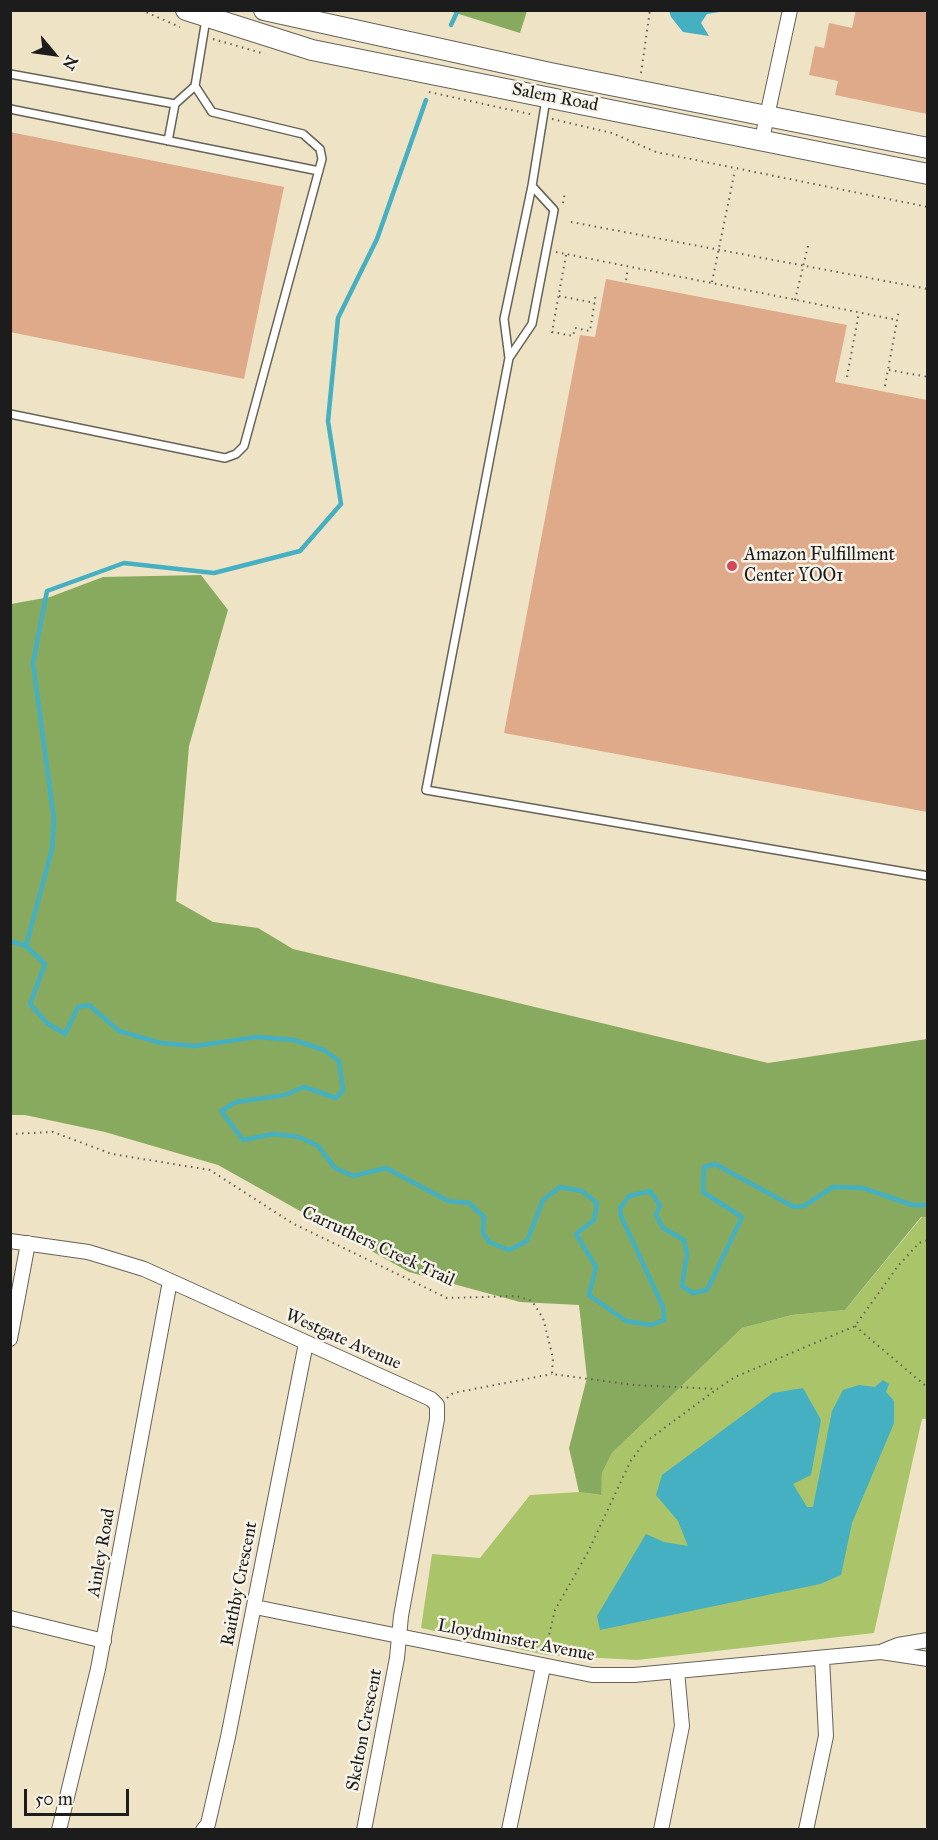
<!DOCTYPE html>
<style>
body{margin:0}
#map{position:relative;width:938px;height:1840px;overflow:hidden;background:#efe3c6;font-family:"IM FELL Great Primer",serif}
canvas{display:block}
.frame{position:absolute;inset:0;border:12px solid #1c1c1c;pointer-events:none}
.north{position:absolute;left:24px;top:24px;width:60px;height:60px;-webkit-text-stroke:4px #f7f3e8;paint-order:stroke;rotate:119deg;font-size:16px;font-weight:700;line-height:24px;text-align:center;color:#1c1c1c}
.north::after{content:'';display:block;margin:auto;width:21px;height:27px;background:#1c1c1c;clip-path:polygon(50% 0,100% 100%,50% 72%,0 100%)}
.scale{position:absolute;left:24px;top:1789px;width:105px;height:27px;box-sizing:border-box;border:3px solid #1c1c1c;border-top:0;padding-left:8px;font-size:18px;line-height:21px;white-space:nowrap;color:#1c1c1c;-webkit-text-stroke:4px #f7f3e8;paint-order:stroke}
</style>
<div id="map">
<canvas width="938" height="1840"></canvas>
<div class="frame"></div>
<div class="north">N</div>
<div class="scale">50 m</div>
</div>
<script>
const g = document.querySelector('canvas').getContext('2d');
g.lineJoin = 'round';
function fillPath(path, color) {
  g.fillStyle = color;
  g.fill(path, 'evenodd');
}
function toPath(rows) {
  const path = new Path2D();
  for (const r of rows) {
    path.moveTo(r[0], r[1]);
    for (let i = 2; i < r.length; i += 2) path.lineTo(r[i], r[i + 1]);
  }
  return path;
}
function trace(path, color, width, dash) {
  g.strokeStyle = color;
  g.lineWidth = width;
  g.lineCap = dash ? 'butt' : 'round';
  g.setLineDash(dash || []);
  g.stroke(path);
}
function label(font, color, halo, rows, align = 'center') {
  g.font = font + ' "IM FELL Great Primer",serif';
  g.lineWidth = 5;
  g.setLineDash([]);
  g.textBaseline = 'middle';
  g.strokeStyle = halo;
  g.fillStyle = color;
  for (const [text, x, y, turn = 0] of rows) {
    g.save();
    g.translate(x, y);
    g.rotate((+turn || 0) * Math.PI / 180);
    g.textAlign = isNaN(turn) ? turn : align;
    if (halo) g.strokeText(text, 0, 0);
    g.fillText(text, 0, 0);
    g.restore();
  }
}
fillPath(toPath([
 [922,1217,927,1217,927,1419,922,1419,874,1633,637,1660,546,1655,421,1628,432,1554,480,1558,530,1495,579,1492,600,1495,602,1473,612,1453,742,1328,792,1315,845,1310]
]), '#aac46a');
fillPath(toPath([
 [449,11,527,11,520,33],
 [201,575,228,610,189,746,176,901,213,922,258,928,293,949,768,1063,927,1039,927,1217,921,1217,845,1310,792,1315,742,1328,612,1453,602,1473,601,1495,579,1492,569,1448,587,1378,579,1305,520,1302,409,1272,218,1165,105,1132,25,1115,11,1115,11,604,50,597,103,577]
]), '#87aa5e');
fillPath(toPath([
 [669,11,669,10,726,11,707,14,701,23,709,36,683,32,671,17],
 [883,1380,889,1384,886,1392,894,1401,894,1423,852,1523,841,1575,820,1584,600,1630,597,1616,646,1534,664,1542,688,1546,678,1521,656,1495,662,1475,773,1393,803,1388,821,1420,811,1475,793,1484,807,1507,813,1507,832,1411,843,1390,859,1385,875,1387]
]), '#44b0c1');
trace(toPath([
 [451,25,458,10],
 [10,941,26,946,45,964,30,1004,47,1023,65,1034,78,1007,89,1005,119,1031,161,1043,195,1046,257,1037,294,1040,324,1050,339,1061,343,1090,336,1098,304,1087,285,1095,236,1102,221,1111,243,1140,273,1134,299,1137,318,1146,335,1168,353,1176,386,1168,448,1201,469,1203,484,1217,483,1233,489,1242,509,1250,527,1241,543,1200,560,1187,582,1191,597,1203,594,1220,576,1234,596,1267,589,1295,626,1321,651,1325,664,1320,663,1307,621,1216,620,1208,629,1196,650,1191,660,1205,656,1215,663,1228,684,1240,687,1254,682,1286,693,1293,707,1290,742,1217,703,1192,704,1167,715,1164,794,1207,804,1206,833,1187,863,1188,912,1205,928,1205],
 [26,946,52,849,54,820,33,663,47,591,124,563,214,573,300,551,341,504,328,421,338,318,377,239,426,100]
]), '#44b0c1', 4.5);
fillPath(toPath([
 [856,10,927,10,927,114,835,95,838,81,809,75,815,46,824,48,829,23,852,28],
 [10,132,284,187,244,379,10,332],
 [606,279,847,325,835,382,927,400,927,812,504,733,580,335,595,337]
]), '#dfaa89');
const service = toPath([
 [10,74,175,104],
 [546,99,532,186,504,319,509,358,426,790,928,876],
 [10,109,319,171],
 [168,141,175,104,195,86,206,19],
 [509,358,532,324,554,210,532,186],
 [10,414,225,458,236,454,244,446,322,159,320,149,303,134,212,112,195,86]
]);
const minor = toPath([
 [762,139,790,10],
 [10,1241,88,1252,144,1269,431,1399,437,1405,437,1419,401,1616,397,1658,364,1830],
 [10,1339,28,1243],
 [255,1607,592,1675,634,1675,881,1652,928,1659],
 [10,1618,104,1641],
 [883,1651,898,1645,928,1640],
 [59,1830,98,1669,170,1281],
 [203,1830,208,1824,228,1737,306,1343],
 [509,1830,543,1667],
 [661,1830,682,1726,677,1671],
 [806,1830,826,1736,822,1658]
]);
const secondary = toPath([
 [186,10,312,50,928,174],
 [264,10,550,73,928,148]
]);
trace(service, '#666258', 10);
trace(minor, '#666258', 16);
trace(secondary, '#666258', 22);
trace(toPath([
 [141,10,180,27],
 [213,39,265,54],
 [641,73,650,10],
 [429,92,534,115],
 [552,119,612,133,656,152,928,207],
 [563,203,565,192],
 [571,222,928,289],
 [556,252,897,320],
 [566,255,552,332,573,336,575,328,590,331,596,293],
 [626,280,628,268],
 [712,282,735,170],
 [559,296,595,303],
 [795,300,808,246],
 [889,370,928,377],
 [847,377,859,312],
 [885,386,899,310],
 [10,1134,53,1132,112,1154,210,1170,292,1223,447,1298,517,1296,532,1301,543,1318,553,1358,552,1374,634,1385,717,1389,735,1377,855,1326,898,1266,919,1243,928,1240],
 [855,1326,928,1388],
 [447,1398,453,1393,552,1374],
 [545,1652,555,1610,588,1552,630,1462,644,1443,717,1389]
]), '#666258', 2, [1.5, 4.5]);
trace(service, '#fff', 7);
trace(minor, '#fff', 14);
trace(secondary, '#fff', 20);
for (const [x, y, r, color] of [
 [732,566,6,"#d1495b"]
]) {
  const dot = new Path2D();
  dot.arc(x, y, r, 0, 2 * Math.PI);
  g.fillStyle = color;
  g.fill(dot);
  trace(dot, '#f7f3e8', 2);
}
label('18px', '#1c1c1c', '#f7f3e8', [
 ["Salem Road",555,98,11],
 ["Carruthers Creek Trail",378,1247,25],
 ["Westgate Avenue",343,1340,24],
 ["Ainley Road",102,1553,-80],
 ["Raithby Crescent",240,1584,-79],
 ["Lloydminster Avenue",516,1641,11],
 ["Skelton Crescent",365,1730,-79]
]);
label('18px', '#1c1c1c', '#f7f3e8', [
 ["Amazon Fulfillment",744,556],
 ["Center YOO1",744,577]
], 'left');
</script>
